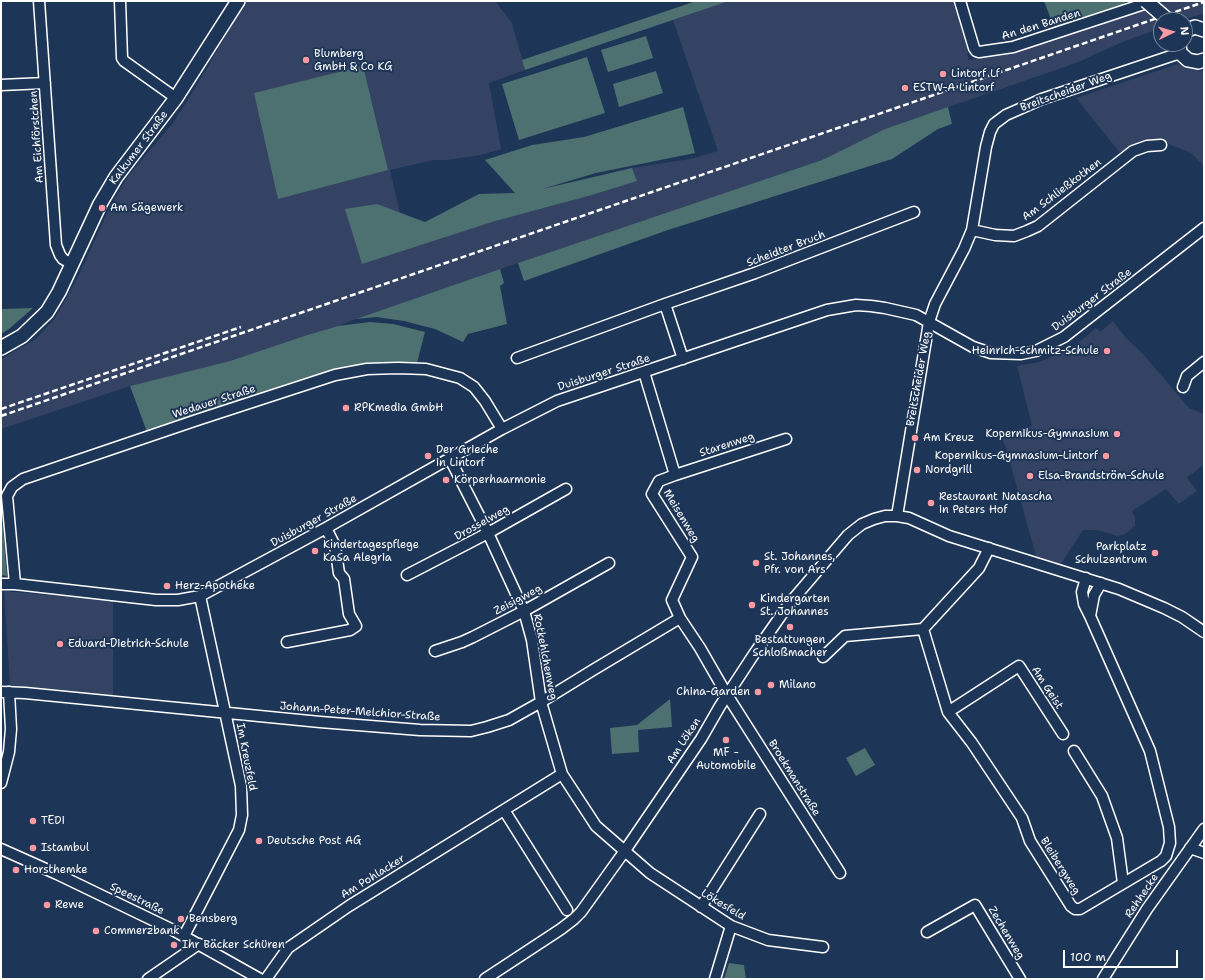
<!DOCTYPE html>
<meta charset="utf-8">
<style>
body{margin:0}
#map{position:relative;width:1205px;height:980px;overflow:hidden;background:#1d3557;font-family:"Shantell Sans",sans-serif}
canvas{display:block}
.frame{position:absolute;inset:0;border:2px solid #fff;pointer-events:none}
.north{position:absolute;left:1153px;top:12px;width:40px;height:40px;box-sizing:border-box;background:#1d3557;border:1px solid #77869a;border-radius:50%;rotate:85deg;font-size:11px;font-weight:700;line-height:16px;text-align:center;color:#fff}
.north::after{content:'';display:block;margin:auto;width:14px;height:18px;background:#ff9aa2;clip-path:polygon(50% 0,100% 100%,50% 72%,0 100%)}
.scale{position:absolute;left:1063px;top:950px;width:115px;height:18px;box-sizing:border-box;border:2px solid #fff;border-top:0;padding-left:5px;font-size:12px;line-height:14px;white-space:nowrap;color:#fff;-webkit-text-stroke:3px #1d3557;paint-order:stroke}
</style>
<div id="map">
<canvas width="1205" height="980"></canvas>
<div class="frame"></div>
<div class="north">N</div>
<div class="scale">100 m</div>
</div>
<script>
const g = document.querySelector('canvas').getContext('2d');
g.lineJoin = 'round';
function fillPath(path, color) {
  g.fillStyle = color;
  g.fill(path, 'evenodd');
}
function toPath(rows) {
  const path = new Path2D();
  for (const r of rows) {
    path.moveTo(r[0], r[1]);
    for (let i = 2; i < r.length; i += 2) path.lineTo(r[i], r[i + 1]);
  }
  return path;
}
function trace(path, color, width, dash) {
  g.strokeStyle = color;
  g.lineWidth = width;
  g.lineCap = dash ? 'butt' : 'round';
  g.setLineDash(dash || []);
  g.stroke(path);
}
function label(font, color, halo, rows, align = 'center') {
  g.font = font + ' "Shantell Sans",sans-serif';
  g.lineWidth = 4;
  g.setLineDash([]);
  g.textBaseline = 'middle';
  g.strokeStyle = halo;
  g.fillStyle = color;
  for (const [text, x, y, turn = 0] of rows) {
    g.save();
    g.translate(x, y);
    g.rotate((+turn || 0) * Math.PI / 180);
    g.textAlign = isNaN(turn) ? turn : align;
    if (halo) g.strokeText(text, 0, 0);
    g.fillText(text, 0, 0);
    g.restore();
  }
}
fillPath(toPath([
 [246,1,495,1,512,23,525,70,489,83,501,149,481,155,447,160,433,160,390,170,404,231,492,222,592,195,636,181,632,168,690,159,718,151,673,20,729,1,954,1,967,39,968,60,1005,55,1141,10,1171,1,1204,1,1204,13,1183,20,1161,20,1161,28,1125,41,1076,63,885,129,822,160,518,263,356,319,338,326,307,335,230,361,130,386,1,429,1,359,36,339,55,318,78,277,109,209,128,176,173,123,197,85],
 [1178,64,1190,69,1204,71,1204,166,1191,153,1162,141,1146,141,1131,145,1121,154,1076,98],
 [1113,321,1126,338,1143,354,1189,408,1204,414,1204,464,1187,478,1197,491,1179,504,1166,489,1132,511,1135,517,1135,526,1125,534,1117,536,1098,530,1083,530,1060,565,1036,556,1017,487,1006,448,1000,432,1032,426,1017,366,1039,362,1071,349,1096,328,1100,332],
 [4,591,113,601,113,696,10,687]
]), '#344364');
fillPath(toPath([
 [696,1,729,1,525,70,522,60],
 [1044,1,1123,1,1129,6,1055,30],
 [646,36,653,58,608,72,601,50],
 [587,57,605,113,519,140,502,84],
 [363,66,388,170,278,199,254,93],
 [656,71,663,93,619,107,613,84],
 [683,107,695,153,596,173,542,189,632,168,637,181,592,195,492,222,362,264,345,209,377,204,425,222,479,194,515,193,485,160,532,145,584,137],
 [948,107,952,124,938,129,892,159,668,230,524,281,518,263,822,160,885,129],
 [500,269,504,283,500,286,507,324,468,334,463,342,435,329,404,321,376,317,356,319],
 [33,308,9,329,1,334,1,309],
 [370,322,393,324,425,332,417,363,361,365,312,376,147,432,130,386,230,361,307,335,338,326],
 [1,506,7,576,1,575],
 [670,699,672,727,638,730,639,752,612,754,610,728,637,725],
 [865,748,875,765,856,776,846,758],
 [729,963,744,965,746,979,724,979]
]), '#4d7071');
const minor = toPath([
 [39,1,56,245,60,255,63,259,72,264],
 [120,1,122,58,124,61,176,98],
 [960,1,974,48,976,51,979,52,1013,47,1153,1],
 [1,85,45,83],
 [972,230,995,235,1014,236,1027,231,1038,226,1133,151,1147,146,1161,145],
 [665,304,683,359],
 [517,358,665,304,755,273,914,212],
 [644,372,675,475,659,481,652,494,692,557,672,600,680,618,700,648,727,695,840,873],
 [1183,387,1187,376,1204,362],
 [450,459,488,533,524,611,532,640,541,702,562,774,596,826,650,873,731,926,768,940,823,947],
 [675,475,786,439],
 [897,516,929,322,935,304,964,249,972,230,986,147,990,132,994,124,1006,115,1042,99,1180,53],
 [989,548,979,568,923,629,948,712,972,743,1022,818,1030,841,1071,906,1075,909,1080,909,1161,861,1166,856,1170,843,1169,827,1150,751,1090,616,1084,604,1082,592,1086,578],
 [407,575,488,533,566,489],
 [1,584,15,584,156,600,178,600,200,596,326,528,502,429,557,401,827,310,856,305,871,306,885,308,916,315,973,347,991,353,1021,354,1036,351,1064,337,1204,228],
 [15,584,7,496,12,487,23,479,197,420,335,375,367,369,398,368,426,369,460,378,474,387,485,401,502,429],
 [1090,616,1094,595,1101,583],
 [287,642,350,630,356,626,349,614,344,579,339,573,335,546,326,528],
 [435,651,462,642,473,637,524,611,609,563],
 [823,657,845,636,923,629],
 [1,692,25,693,320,722,420,730,471,731,487,727,509,720,541,702,593,670,680,618],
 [948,712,1019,666,1063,734],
 [1074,751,1102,796,1117,838,1123,883],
 [1,783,9,752,11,729,9,692],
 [504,810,567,910],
 [1190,848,1204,853],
 [1,849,57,874,171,929,260,979],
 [701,907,760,814],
 [927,932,975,905,1020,979],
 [184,936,239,830,242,815,241,786,200,596],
 [148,979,199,944],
 [266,979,288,948,349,906,562,774],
 [485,979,561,929,574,919,581,912,624,852,701,739,720,706,754,654,789,604,848,535,862,524,874,519,885,516,897,516,909,518,949,536,1119,589,1164,608,1182,617,1204,632],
 [715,979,731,926],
 [1103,979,1116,958,1147,909,1204,829]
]);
const major = toPath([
 [1185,31,1195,27,1204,30],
 [1179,44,1180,53,1188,60,1198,62,1204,60],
 [1,348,22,336,47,312,59,292,100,204,116,177,176,98,238,1]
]);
trace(minor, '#fff', 13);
trace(major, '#fff', 16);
trace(minor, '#1d3557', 10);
trace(major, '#1d3557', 13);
trace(toPath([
 [1,409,241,327],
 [1,416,1204,2]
]), '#fff', 2.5, [6, 3]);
const majorBridge = toPath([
 [1146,1,1168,20]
]);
trace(majorBridge, '#fff', 16, []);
trace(majorBridge, '#1d3557', 13);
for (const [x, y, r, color] of [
 [306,60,4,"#ff9aa2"],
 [943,74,4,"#ff9aa2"],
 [905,88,4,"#ff9aa2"],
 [102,208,4,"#ff9aa2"],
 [1107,351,4,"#ff9aa2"],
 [346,408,4,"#ff9aa2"],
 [1117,434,4,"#ff9aa2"],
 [915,438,4,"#ff9aa2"],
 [428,456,4,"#ff9aa2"],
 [1106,456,4,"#ff9aa2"],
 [917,470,4,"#ff9aa2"],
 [1030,476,4,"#ff9aa2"],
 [446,480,4,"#ff9aa2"],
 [931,503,4,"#ff9aa2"],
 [315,551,4,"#ff9aa2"],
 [1155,553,4,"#ff9aa2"],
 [756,563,4,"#ff9aa2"],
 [167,586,4,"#ff9aa2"],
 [752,605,4,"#ff9aa2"],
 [790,627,4,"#ff9aa2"],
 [60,644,4,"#ff9aa2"],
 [771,685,4,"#ff9aa2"],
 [758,692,4,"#ff9aa2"],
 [726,740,4,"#ff9aa2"],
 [33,821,4,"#ff9aa2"],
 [259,841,4,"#ff9aa2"],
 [33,848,4,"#ff9aa2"],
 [16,870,4,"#ff9aa2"],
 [47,905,4,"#ff9aa2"],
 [181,919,4,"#ff9aa2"],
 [96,931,4,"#ff9aa2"],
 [174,945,4,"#ff9aa2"]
]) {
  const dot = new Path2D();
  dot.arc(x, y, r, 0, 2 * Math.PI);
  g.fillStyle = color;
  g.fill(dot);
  trace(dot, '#1d3557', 1.5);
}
label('11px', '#fff', '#1d3557', [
 ["An den Banden",1041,25,-17],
 ["Breitscheider Weg",1066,92,-20],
 ["Am Eichförstchen",37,137,-94],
 ["Kalkumer Straße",139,148,-53],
 ["Am Schließkothen",1062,190,-37],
 ["Scheidter Bruch",786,249,-21],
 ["Duisburger Straße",1092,300,-37],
 ["Duisburger Straße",604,373,-18],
 ["Breitscheider Weg",919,379,-80],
 ["Wedauer Straße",214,402,-18],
 ["Starenweg",727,445,-18],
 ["Meisenweg",681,516,59],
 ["Duisburger Straße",314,521,-29],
 ["Drosselweg",482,523,-29],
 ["Zeisigweg",518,600,-28],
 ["Rotkehlchenweg",545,657,79],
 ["Am Geist",1047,688,57],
 ["Johann-Peter-Melchior-Straße",360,712,4],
 ["Am Löken",684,741,-57],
 ["Im Kreuzfeld",246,757,79],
 ["Broekmanstraße",794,778,58],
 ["Bleibergweg",1060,866,58],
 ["Am Pohlacker",373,877,-32],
 ["Rehhecke",1142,896,-56],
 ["Speestraße",137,899,26],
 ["Lökesfeld",723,905,31],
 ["Zechenweg",1006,933,59]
]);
label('11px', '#fff', '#1d3557', [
 ["Blumberg",314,54],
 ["GmbH & Co KG",314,67],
 ["Lintorf Lf",951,74],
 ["ESTW-A Lintorf",913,88],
 ["Am Sägewerk",110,208],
 ["Heinrich-Schmitz-Schule",1099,351,"right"],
 ["RPKmedia GmbH",354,408],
 ["Kopernikus-Gymnasium",1109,434,"right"],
 ["Am Kreuz",923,438],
 ["Der Grieche",436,450],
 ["in Lintorf",436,463],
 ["Kopernikus-Gymnasium-Lintorf",1098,456,"right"],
 ["Nordgrill",925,470],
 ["Elsa-Brandström-Schule",1038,476],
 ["Körperhaarmonie",454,480],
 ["Restaurant Natascha",939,497],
 ["in Peters Hof",939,510],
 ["Kindertagespflege",323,545],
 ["KaSa Alegria",323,558],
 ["Parkplatz",1147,547,"right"],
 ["Schulzentrum",1147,560,"right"],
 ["St. Johannes,",764,557],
 ["Pfr. von Ars",764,570],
 ["Herz-Apotheke",175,586],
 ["Kindergarten",760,599],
 ["St. Johannes",760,612],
 ["Bestattungen",790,640,"center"],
 ["Schloßmacher",790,653,"center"],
 ["Eduard-Dietrich-Schule",68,644],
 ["Milano",779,685],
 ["China-Garden",750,692,"right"],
 ["MF -",726,753,"center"],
 ["Automobile",726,766,"center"],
 ["TEDi",41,821],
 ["Deutsche Post AG",267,841],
 ["Istambul",41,848],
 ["Horsthemke",24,870],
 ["Rewe",55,905],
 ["Bensberg",189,919],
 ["Commerzbank",104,931],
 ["Ihr Bäcker Schüren",182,945]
], 'left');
</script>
